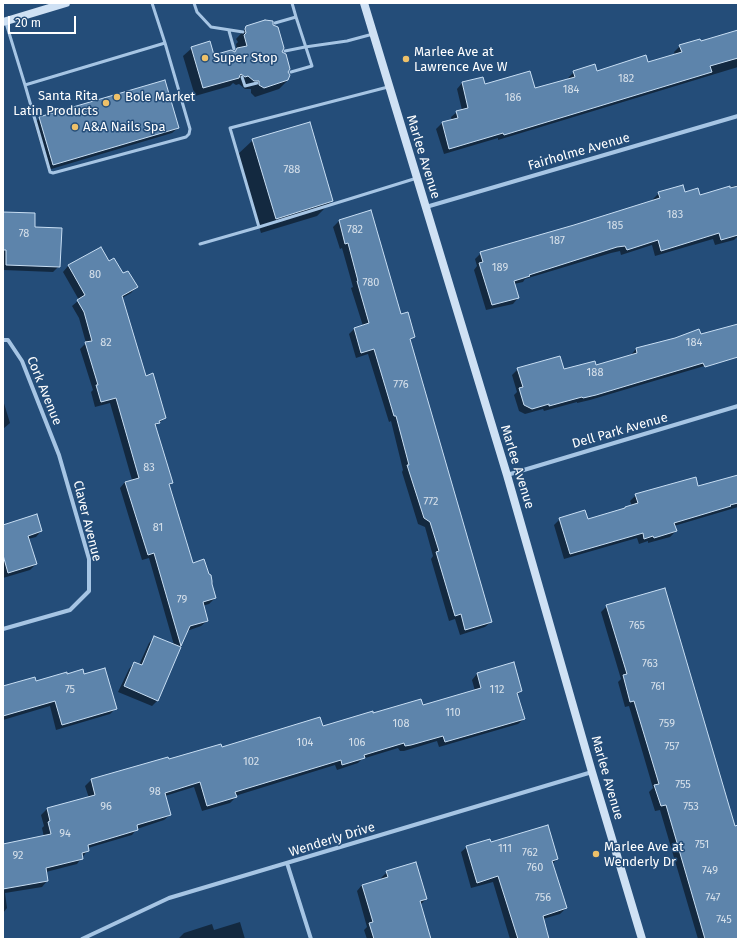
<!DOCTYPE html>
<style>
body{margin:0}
#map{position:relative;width:741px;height:942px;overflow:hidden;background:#244d79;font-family:"Fira Sans",sans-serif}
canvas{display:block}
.frame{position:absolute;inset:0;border:4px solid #fff;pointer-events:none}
.scale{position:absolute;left:8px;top:16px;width:68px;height:18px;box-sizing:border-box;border:2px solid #fff;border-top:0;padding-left:5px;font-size:12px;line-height:14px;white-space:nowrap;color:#fff;-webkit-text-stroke:3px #244d79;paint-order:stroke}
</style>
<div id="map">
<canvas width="741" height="942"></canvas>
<div class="frame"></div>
<div class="scale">20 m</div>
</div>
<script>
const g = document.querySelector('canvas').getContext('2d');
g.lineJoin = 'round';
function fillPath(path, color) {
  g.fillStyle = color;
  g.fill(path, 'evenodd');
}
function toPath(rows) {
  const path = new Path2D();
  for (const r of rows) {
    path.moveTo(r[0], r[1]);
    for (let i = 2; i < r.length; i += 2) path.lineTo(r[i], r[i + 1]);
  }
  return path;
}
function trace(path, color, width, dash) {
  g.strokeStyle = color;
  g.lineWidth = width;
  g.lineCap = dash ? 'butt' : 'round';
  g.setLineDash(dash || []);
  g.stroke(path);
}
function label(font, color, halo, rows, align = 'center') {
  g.font = font + ' "Fira Sans",sans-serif';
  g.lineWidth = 3;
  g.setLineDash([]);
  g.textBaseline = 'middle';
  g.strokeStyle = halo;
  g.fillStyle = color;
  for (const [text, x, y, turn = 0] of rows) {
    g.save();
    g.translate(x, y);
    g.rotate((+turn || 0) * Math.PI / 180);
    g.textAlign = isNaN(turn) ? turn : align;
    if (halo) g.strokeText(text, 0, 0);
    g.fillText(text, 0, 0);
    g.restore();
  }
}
fillPath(toPath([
 [247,27,281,52,287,72,288,80,279,89,255,97,251,93,251,89,245,89,239,84,236,85,233,83,230,86,195,96,183,56,192,48,213,56,234,52,237,50,236,44,238,42,236,39],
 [738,31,738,67,498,140,498,138,444,154,436,129,442,123,452,120,451,117,457,112,462,110,457,89,462,83,534,89,568,79,568,78,574,72,597,72,647,63,675,55,674,52,680,46,700,43],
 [40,118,178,128,172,133,48,170,34,123],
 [253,140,332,201,317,216,261,233,237,155],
 [738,185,738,236,734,240,715,245,713,239,655,256,652,245,621,255,620,251,611,253,525,279,523,282,514,284,518,298,513,304,486,310,474,270,477,266,475,259,481,253,654,201,653,199,659,193,684,193,699,196],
 [370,212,401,315,414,337,409,341,491,622,485,627,460,635,455,619,449,621,431,559,433,556,425,527,418,524,402,472,403,470,391,421,389,422,368,354,356,358,349,334,354,329,363,326,351,288,353,287,342,248,340,249,333,227,339,221],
 [3,213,34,228,59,266,53,272,3,270],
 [100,248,108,262,136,287,131,293,122,298,145,377,165,418,155,426,172,483,169,486,192,564,215,598,209,604,202,606,207,621,201,626,187,631,157,701,152,706,118,692,129,669,134,663,139,665,149,643,155,637,174,645,149,558,142,560,120,488,125,482,132,480,110,403,95,407,91,392,93,390,80,349,86,343,79,318,72,306,79,300,63,272,68,266],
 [738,324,738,356,590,400,577,403,577,402,544,411,543,409,525,414,519,411,514,395,517,392,512,375,518,369,563,370,596,367,631,356,631,355,636,349,709,334],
 [3,400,10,423,3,429],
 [738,476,738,507,674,526,676,531,670,537,648,543,648,541,639,544,637,538,564,559,554,525,560,519,587,520,632,506,630,501,636,495,698,487],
 [3,526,41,531,36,537,28,539,36,564,30,570,3,578],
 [607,606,738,839,738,939,698,939,660,810,655,811,649,792,653,788,629,706,625,707,618,682,621,679,601,612],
 [513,664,521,691,517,695,524,719,518,724,439,747,437,741,404,751,400,751,398,748,362,759,358,763,337,770,335,765,235,796,236,797,230,803,202,811,194,787,165,796,170,815,164,820,137,829,132,835,88,848,88,850,77,864,46,872,47,881,42,887,5,893,7,908,3,913,3,844,44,837,42,828,44,826,41,815,47,809,89,798,85,786,91,780,168,759,168,761,322,727,372,714,423,706,475,691,472,680,477,674],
 [67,675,84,675,115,709,110,714,56,730,50,706,3,720,3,688],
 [491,843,557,859,552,864,566,908,560,914,543,919,549,939,510,939,493,882,471,888,461,852,467,847],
 [387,872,426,899,420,905,430,939,367,939,364,930,367,927,357,891,362,885,382,880,381,878],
 [240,922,245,939,178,939,184,933,212,924,214,930]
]), '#0007');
const building = toPath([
 [265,20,273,21,273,25,278,27,284,48,282,52,286,54,290,69,288,72,290,75,288,80,264,88,259,85,259,81,254,81,248,76,245,77,241,74,240,75,239,78,203,88,191,47,210,41,214,55,231,50,235,52,237,48,247,46,244,35,246,33,245,29,246,26,265,20],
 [738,30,738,58,710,66,712,72,504,135,503,133,449,149,442,122,458,118,456,111,468,108,462,82,483,77,485,84,530,71,535,88,575,77,573,71,595,64,597,71,646,55,648,62,682,52,679,45,700,39,701,41,738,30],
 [165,80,179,128,53,165,39,117,165,80],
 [310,122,333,201,276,219,252,139,310,122],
 [683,185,685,192,698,188,700,195,730,186,730,188,738,186,738,235,721,240,719,233,661,251,658,240,627,250,625,246,617,247,529,275,530,276,514,281,519,298,492,305,479,263,483,262,480,252,574,225,660,198,658,192,683,185],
 [371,210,401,314,408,312,415,337,410,339,492,622,465,630,461,614,455,616,436,552,439,551,430,522,424,518,407,465,409,465,396,416,394,416,374,349,361,353,354,328,369,323,357,281,358,281,348,243,345,244,339,220,371,210],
 [3,212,35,213,35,227,62,228,60,267,6,265,6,250,3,250,3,212],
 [101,247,109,261,114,258,123,273,128,271,138,287,122,296,146,376,153,373,166,418,159,421,160,423,155,424,173,483,169,484,193,563,204,559,209,574,211,575,212,581,212,584,216,598,203,602,208,621,190,626,181,646,154,553,148,555,125,482,139,478,116,398,101,402,96,385,98,385,85,342,92,341,84,312,77,300,85,295,68,265,101,247],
 [738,324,738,357,705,367,703,363,596,395,583,398,582,397,549,406,549,404,532,409,524,405,519,388,523,387,517,368,560,356,564,369,595,361,596,365,637,353,636,348,675,338,699,329,701,334,738,324],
 [738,475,738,503,730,505,731,506,674,523,677,531,654,538,653,536,644,539,643,533,570,554,559,518,585,510,588,519,625,508,625,507,638,503,635,494,696,477,698,486,738,475],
 [37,514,42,531,28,536,37,564,8,573,3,555,3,525,37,514],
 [665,588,735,826,738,825,738,939,705,939,666,805,661,806,654,785,659,784,634,701,630,702,623,675,627,674,606,605,665,588],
 [154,636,181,647,158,701,124,686,134,662,142,665,154,636],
 [514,662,522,691,517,693,525,719,445,742,443,736,411,745,405,746,404,743,364,755,365,758,342,765,341,760,235,792,237,797,207,806,200,782,165,793,171,815,137,825,138,830,88,845,89,851,82,853,83,859,46,868,48,881,3,889,3,844,51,834,48,822,50,821,47,808,95,795,91,779,168,757,169,759,221,744,222,747,320,717,323,726,373,711,373,713,421,699,423,705,481,688,477,673,514,662],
 [105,668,117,709,62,725,55,701,3,716,3,686,35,677,36,681,67,672,67,674,83,669,84,674,105,668],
 [548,825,558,859,552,861,567,908,543,916,549,939,518,939,498,876,477,883,466,846,490,839,491,842,548,825],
 [416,862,427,899,420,901,431,939,374,939,369,923,373,922,362,885,388,877,386,871,416,862]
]);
fillPath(building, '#5d84ab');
trace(building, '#c8def3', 1);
trace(toPath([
 [194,3,197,12,211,27,243,32],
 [6,23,25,85,165,43,152,3],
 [275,23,296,17,292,3],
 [229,31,234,49],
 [285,51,305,47,347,41,373,34],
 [291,72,312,66,296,17],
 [242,77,245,86,257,83],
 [25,85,50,172,53,173,186,137,189,134,190,129,165,43],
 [259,227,230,128,388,87],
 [200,244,259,227,417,178]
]), '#a6c5e4', 3);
trace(toPath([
 [426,207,738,116],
 [3,340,8,340,22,361,59,455,89,559,89,591,70,610,3,629],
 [507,475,738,406],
 [287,863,311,939],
 [82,939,169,898,592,772]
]), '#a6c5e4', 4);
trace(toPath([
 [364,3,507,475,592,772,642,939],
 [3,22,66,3]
]), '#cfe1f4', 8);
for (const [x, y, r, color] of [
 [205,58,4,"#eec169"],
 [406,59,4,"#eec169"],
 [117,97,4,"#eec169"],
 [106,103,4,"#eec169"],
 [75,127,4,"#eec169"],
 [596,854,4,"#eec169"]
]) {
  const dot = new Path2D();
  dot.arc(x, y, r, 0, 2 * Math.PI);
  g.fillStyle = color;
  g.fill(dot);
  trace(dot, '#244d79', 1.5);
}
label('11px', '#d6e0ea', null, [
 ["182",626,79],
 ["184",571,90],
 ["186",513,98],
 ["788",292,170],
 ["183",675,215],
 ["185",615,226],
 ["782",355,230],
 ["78",24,234],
 ["187",557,241],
 ["189",500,268],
 ["80",95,275],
 ["780",371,283],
 ["82",106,343],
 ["184",694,343],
 ["188",595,373],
 ["776",401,385],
 ["83",149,468],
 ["772",431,502],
 ["81",158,528],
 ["79",182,600],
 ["765",637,626],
 ["763",650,664],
 ["761",658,687],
 ["75",70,690],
 ["112",497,690],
 ["110",453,713],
 ["108",401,724],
 ["759",667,724],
 ["104",305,743],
 ["106",357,743],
 ["757",672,747],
 ["102",251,762],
 ["755",683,785],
 ["98",155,792],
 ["96",106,807],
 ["753",691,807],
 ["94",65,834],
 ["751",702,845],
 ["111",505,849],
 ["762",530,853],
 ["92",18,856],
 ["760",535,868],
 ["749",710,871],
 ["756",543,898],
 ["747",713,898],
 ["745",724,920]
]);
label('13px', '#fff', '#244d79', [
 ["Marlee Ave at",414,52],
 ["Lawrence Ave W",414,67],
 ["Super Stop",213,58],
 ["Santa Rita",98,96,"right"],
 ["Latin Products",98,111,"right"],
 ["Bole Market",125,97],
 ["A&A Nails Spa",83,127],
 ["Marlee Ave at",604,847],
 ["Wenderly Dr",604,862]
], 'left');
label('13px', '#fff', '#244d79', [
 ["Fairholme Avenue",579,152,-16],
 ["Marlee Avenue",423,157,73],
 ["Cork Avenue",44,391,68],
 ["Dell Park Avenue",620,431,-16],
 ["Marlee Avenue",517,467,73],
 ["Claver Avenue",87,521,76],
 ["Marlee Avenue",607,778,74],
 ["Wenderly Drive",332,840,-17]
]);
</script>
